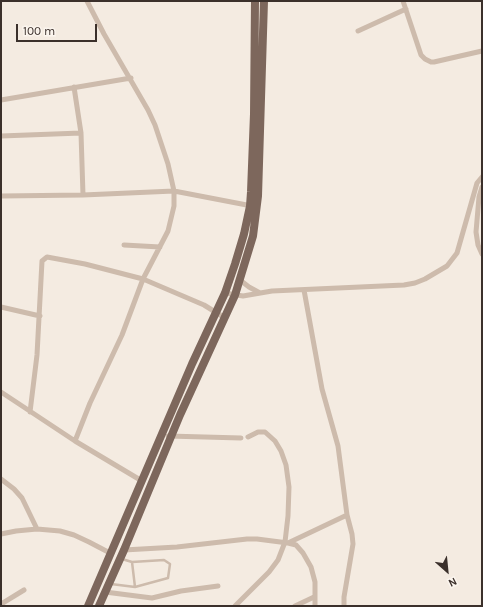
<!DOCTYPE html>
<style>
body{margin:0}
#map{position:relative;width:483px;height:607px;overflow:hidden;background:#f4ebe1;font-family:Karla,sans-serif}
canvas{display:block}
.frame{position:absolute;inset:0;border:2px solid #3b302b;pointer-events:none}
.north{position:absolute;left:427px;top:551px;width:40px;height:40px;-webkit-text-stroke:3px #fbf5ee;paint-order:stroke;rotate:153deg;font-size:11px;font-weight:700;line-height:16px;text-align:center;color:#3b302b}
.north::after{content:'';display:block;margin:auto;width:14px;height:18px;background:#3b302b;clip-path:polygon(50% 0,100% 100%,50% 72%,0 100%)}
.scale{position:absolute;left:16px;top:24px;width:81px;height:18px;box-sizing:border-box;border:2px solid #3b302b;border-top:0;padding-left:5px;font-size:12px;line-height:14px;white-space:nowrap;color:#3b302b;-webkit-text-stroke:3px #fbf5ee;paint-order:stroke}
</style>
<div id="map">
<canvas width="483" height="607"></canvas>
<div class="frame"></div>
<div class="north">N</div>
<div class="scale">100 m</div>
</div>
<script>
const g = document.querySelector('canvas').getContext('2d');
g.lineJoin = 'round';
function toPath(rows) {
  const path = new Path2D();
  for (const r of rows) {
    path.moveTo(r[0], r[1]);
    for (let i = 2; i < r.length; i += 2) path.lineTo(r[i], r[i + 1]);
  }
  return path;
}
function trace(path, color, width, dash) {
  g.strokeStyle = color;
  g.lineWidth = width;
  g.lineCap = dash ? 'butt' : 'round';
  g.setLineDash(dash || []);
  g.stroke(path);
}
trace(toPath([
 [132,562,135,587],
 [111,584,135,587,168,578,170,564,164,560,132,562,122,559]
]), '#cdbbac', 2.5);
trace(toPath([
 [403,1,421,55,425,59,431,62,434,62,482,51],
 [358,31,406,9],
 [74,87,81,133],
 [1,100,131,78],
 [1,136,81,133,83,195],
 [482,187,479,197,476,232,478,245,482,254],
 [1,196,83,195,174,191,252,206],
 [124,245,160,247],
 [240,280,249,287,260,293],
 [225,293,243,296,272,291,404,285,415,283,425,279,447,266,457,253,477,183,482,177],
 [1,307,40,316],
 [1,392,75,441,142,481],
 [30,412,37,355,42,261,47,257,85,264,143,279,204,305,225,318],
 [168,436,241,438],
 [75,441,90,403,122,335,143,279,168,231,174,206,174,191,168,164,155,125,148,110,104,34,87,1],
 [1,479,14,489,22,498,37,529],
 [1,534,16,531,37,529,60,531,74,535,89,542,110,553],
 [288,543,347,515,338,446,322,389,304,290],
 [124,550,177,547,247,539,257,539,288,543,296,545,303,553,311,567,315,582,315,606],
 [105,592,152,598,181,591,218,586],
 [1,604,24,590],
 [235,606,269,572,278,560,285,542,288,516,289,487,286,465,281,451,275,441,265,432,258,432,248,437],
 [295,606,314,597],
 [344,606,344,597,353,544,352,534,347,515]
]), '#cdbbac', 5);
trace(toPath([
 [88,606,192,364,225,293,235,264,244,234,250,206,251,192,254,114,255,1],
 [99,606,124,550,180,415,235,295,253,236,258,196,264,1]
]), '#7d675c', 8);
</script>
